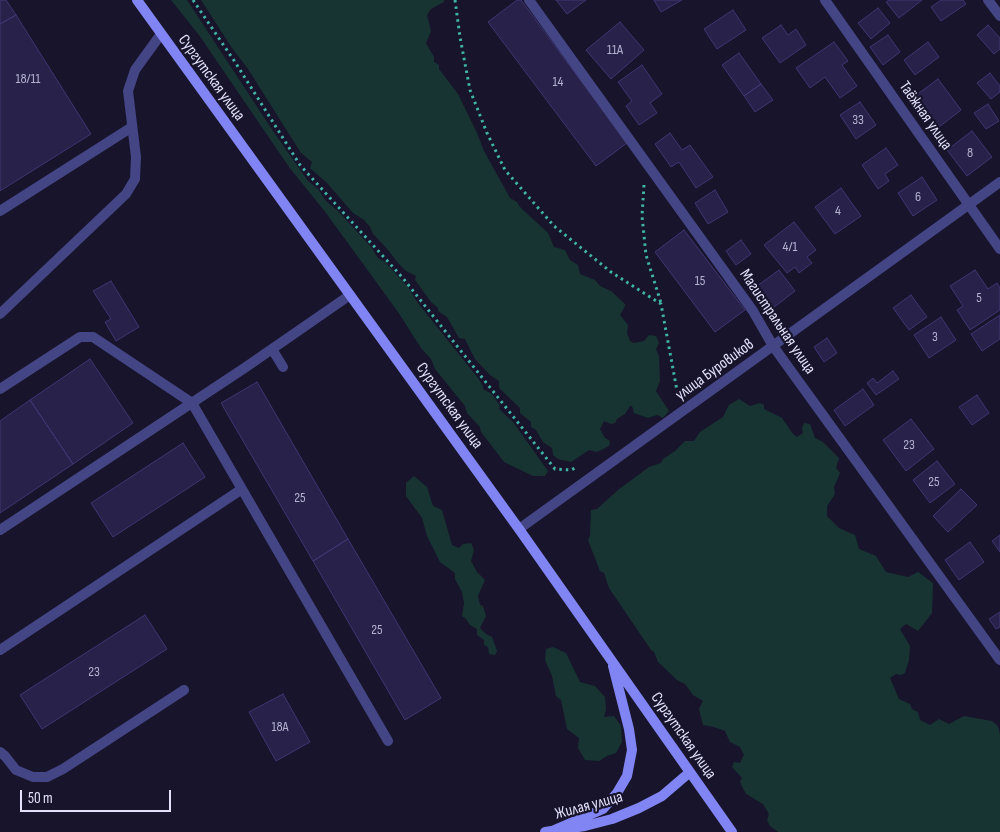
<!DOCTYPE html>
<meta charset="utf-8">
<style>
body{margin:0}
#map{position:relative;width:1000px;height:832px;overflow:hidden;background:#17142b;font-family:"Sofia Sans Condensed",sans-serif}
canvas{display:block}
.scale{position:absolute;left:20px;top:790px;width:151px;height:22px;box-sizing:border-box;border:2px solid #e3e1fc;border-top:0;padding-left:6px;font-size:15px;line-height:18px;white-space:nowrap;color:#e3e1fc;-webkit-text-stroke:4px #17142b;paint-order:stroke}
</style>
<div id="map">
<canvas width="1000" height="832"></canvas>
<div class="scale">50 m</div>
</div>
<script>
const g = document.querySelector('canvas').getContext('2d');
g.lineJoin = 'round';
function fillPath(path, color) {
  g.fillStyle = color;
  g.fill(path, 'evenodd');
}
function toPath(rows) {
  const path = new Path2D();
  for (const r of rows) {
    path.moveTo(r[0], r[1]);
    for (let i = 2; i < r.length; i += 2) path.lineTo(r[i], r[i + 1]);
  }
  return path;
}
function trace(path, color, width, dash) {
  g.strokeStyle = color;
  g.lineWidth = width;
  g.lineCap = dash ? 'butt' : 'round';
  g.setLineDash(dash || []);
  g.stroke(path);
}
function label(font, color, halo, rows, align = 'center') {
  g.font = font + ' "Sofia Sans Condensed",sans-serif';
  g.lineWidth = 4.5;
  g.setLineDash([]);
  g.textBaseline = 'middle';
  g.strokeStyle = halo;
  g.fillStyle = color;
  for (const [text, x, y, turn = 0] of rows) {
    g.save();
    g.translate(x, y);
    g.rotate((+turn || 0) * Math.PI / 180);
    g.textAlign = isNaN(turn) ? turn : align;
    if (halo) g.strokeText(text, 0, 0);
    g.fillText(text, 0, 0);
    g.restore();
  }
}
fillPath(toPath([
 [171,0,187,0,271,128,308,181,318,189,326,201,339,212,371,247,378,258,385,262,408,287,417,302,478,378,483,386,483,389,492,394,500,406,499,409,513,422,548,471,545,476,533,476,504,462,481,432,480,427,467,413,465,406,435,369,431,359,421,348,398,312,326,213,289,167,199,35],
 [201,0,444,0,444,2,431,9,427,15,431,31,426,43,434,57,434,62,439,65,439,69,458,94,477,133,484,151,510,198,517,202,520,207,548,233,554,247,565,250,570,260,578,265,580,274,595,280,600,286,611,291,625,304,625,306,620,315,628,325,627,333,630,341,634,343,644,341,649,335,656,336,659,343,656,349,659,356,660,381,656,391,669,411,663,418,657,415,648,418,634,413,632,406,630,406,625,414,617,419,615,423,611,424,604,421,600,429,605,438,610,441,609,446,597,452,589,450,571,462,558,459,553,455,552,448,543,442,536,430,531,427,531,422,520,413,520,408,499,388,499,381,490,375,475,359,465,339,459,338,447,317,438,311,438,308,431,302,415,280,416,276,406,271,398,263,388,250,373,234,370,227,364,220,353,213,327,183,310,168,312,162,301,153,294,142,248,69,232,48],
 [739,399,750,406,760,403,764,405,764,409,782,418,793,434,797,437,803,433,802,428,804,423,810,424,815,438,823,442,839,458,836,468,840,473,834,487,835,494,827,506,827,516,839,528,855,535,859,549,876,556,886,572,908,577,918,572,933,583,932,613,918,631,906,624,900,629,910,646,909,660,905,673,901,675,896,674,890,678,899,699,910,704,912,709,918,712,920,720,930,725,939,719,949,724,964,716,992,721,998,726,1000,734,1000,832,778,832,770,826,767,820,769,814,763,804,746,794,740,782,742,778,732,767,734,762,740,763,744,755,740,747,730,742,725,731,714,727,703,725,699,709,703,701,693,695,685,684,677,680,658,662,654,652,651,650,609,588,604,573,600,571,588,540,590,536,591,510,597,509,618,490,649,467,661,463,663,459,675,451,685,441,694,441,700,432,723,417,729,405],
 [414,476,427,487,433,506,442,510,452,545,459,548,463,544,471,543,474,550,471,561,477,572,485,580,478,596,480,605,483,606,486,616,480,628,486,634,492,637,497,651,495,655,489,654,488,647,484,645,484,640,477,635,477,629,470,625,466,619,462,616,464,603,462,592,455,579,455,573,440,562,427,536,422,518,406,496,406,483],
 [553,647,566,653,580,682,595,686,605,697,606,710,604,717,614,716,621,726,622,742,616,753,607,756,599,761,585,760,578,748,579,738,567,729,561,700,556,696,552,676,545,660,546,649]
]), '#183432');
const building = toPath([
 [0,0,6,0,16,15,0,24,0,0],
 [517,0,521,0,627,143,596,166,488,22,517,0],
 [556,0,586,0,567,14,556,0],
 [654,0,682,0,661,12,654,0],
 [889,0,922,0,899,18,886,2,889,0],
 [941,0,963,0,966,4,941,21,931,7,941,0],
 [878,8,890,23,871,39,858,23,878,8],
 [733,10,746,30,717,49,704,29,733,10],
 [16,15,91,134,0,191,0,24,16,15],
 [620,22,644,50,611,79,586,50,620,22],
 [781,25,788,35,796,29,806,45,780,63,762,38,781,25],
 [988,25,1000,38,1000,49,994,54,977,35,988,25],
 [888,35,900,52,883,65,870,47,888,35],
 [834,42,848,61,842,65,857,86,840,98,825,77,810,88,796,68,834,42],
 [928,42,939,57,915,75,904,60,928,42],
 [739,53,761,84,744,96,722,65,739,53],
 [642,65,662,94,650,103,657,113,639,125,626,106,632,101,618,82,642,65],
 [990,73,1000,86,1000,92,991,99,977,83,990,73],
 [938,79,961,110,935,130,911,99,938,79],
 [761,84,773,100,755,112,744,96,761,84],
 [860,102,876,125,856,139,840,115,860,102],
 [988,104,999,121,986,129,974,113,988,104],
 [972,131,992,157,967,176,947,150,972,131],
 [670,133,682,150,690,145,713,177,696,188,679,162,671,167,655,144,670,133],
 [886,148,898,165,885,174,889,181,878,189,862,165,886,148],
 [922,177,937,200,913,216,898,193,922,177],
 [841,188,861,216,835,234,815,207,841,188],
 [715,190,728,212,708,224,695,203,715,190],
 [794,222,816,250,807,257,812,263,799,273,795,267,787,273,764,245,794,222],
 [684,230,745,310,715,332,655,252,684,230],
 [741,240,751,254,736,265,726,251,741,240],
 [779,270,795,291,773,308,757,286,779,270],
 [975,270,988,289,997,283,1000,288,1000,310,970,330,957,310,963,306,950,286,975,270],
 [111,281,139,327,116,341,105,322,111,319,93,291,111,281],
 [911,295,927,317,909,330,893,308,911,295],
 [1000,315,1000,339,982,351,971,334,1000,315],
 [941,317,956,340,929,358,914,335,941,317],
 [827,338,837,353,824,362,814,347,827,338],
 [90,359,133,423,73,464,30,400,90,359],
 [893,371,899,379,876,395,867,383,873,378,877,383,893,371],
 [257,382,348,539,313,561,221,403,257,382],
 [863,389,874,405,845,426,834,410,863,389],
 [977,395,989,413,972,425,959,407,977,395],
 [30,400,73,464,0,513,0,421,30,400],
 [911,419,934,449,906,471,883,440,911,419],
 [183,443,205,477,113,537,91,503,183,443],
 [937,461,955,484,930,503,913,480,937,461],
 [961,489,977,505,948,532,933,516,961,489],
 [1000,535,1000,552,992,541,1000,535],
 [348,539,441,698,405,720,313,561,348,539],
 [970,542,984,562,959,580,945,560,970,542],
 [1000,612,1000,627,996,629,989,619,1000,612],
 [145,615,167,649,42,729,20,695,145,615],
 [283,694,310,742,276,761,249,712,283,694]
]);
fillPath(building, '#28224a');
trace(building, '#3f3673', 1);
trace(toPath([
 [193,0,235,62,300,165,402,277,555,469,571,470,575,468],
 [455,0,460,37,470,90,487,133,505,170,554,226,611,272,661,304,678,396],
 [644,185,642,216,646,255,661,303]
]), '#3eb3a6', 3, [2.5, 4]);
trace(toPath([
 [0,211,132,127],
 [0,314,126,194,135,179,136,157,128,91,135,70,161,34],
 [272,349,283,367],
 [0,389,80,337,93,337,192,403,388,741],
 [0,530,246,367,350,295],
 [0,650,242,489],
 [0,752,5,756,16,770,33,777,47,777,63,769,184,690]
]), '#444585', 10);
trace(toPath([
 [529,0,753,311,773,346,1000,660],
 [825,0,1000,249],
 [988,0,1000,16],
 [519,529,1000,182]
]), '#444585', 10);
trace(toPath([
 [137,0,519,529,732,832],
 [552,831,603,809,617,793,627,776,632,750,629,729,613,666],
 [545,832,585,826,612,819,639,808,662,796,690,772]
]), '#8185f3', 10);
label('14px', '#b4b1d0', null, [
 ["11А",615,50],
 ["18/11",28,79],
 ["14",558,82],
 ["33",858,120],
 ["8",970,153],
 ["6",918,197],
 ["4",838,211],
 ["4/1",790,247],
 ["15",700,281],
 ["5",979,298],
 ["3",935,337],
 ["23",909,445],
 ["25",934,482],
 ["25",300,498],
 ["25",377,630],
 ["23",94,672],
 ["18А",280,727]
]);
label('16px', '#e3e1fc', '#17142b', [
 ["Сургутская улица",211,78,54],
 ["Таёжная улица",925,116,55],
 ["Магистральная улица",777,322,56],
 ["улица Буровиков",715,370,-36],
 ["Сургутская улица",449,406,54],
 ["Сургутская улица",683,736,55],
 ["Жилая улица",589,806,-15]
]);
</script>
